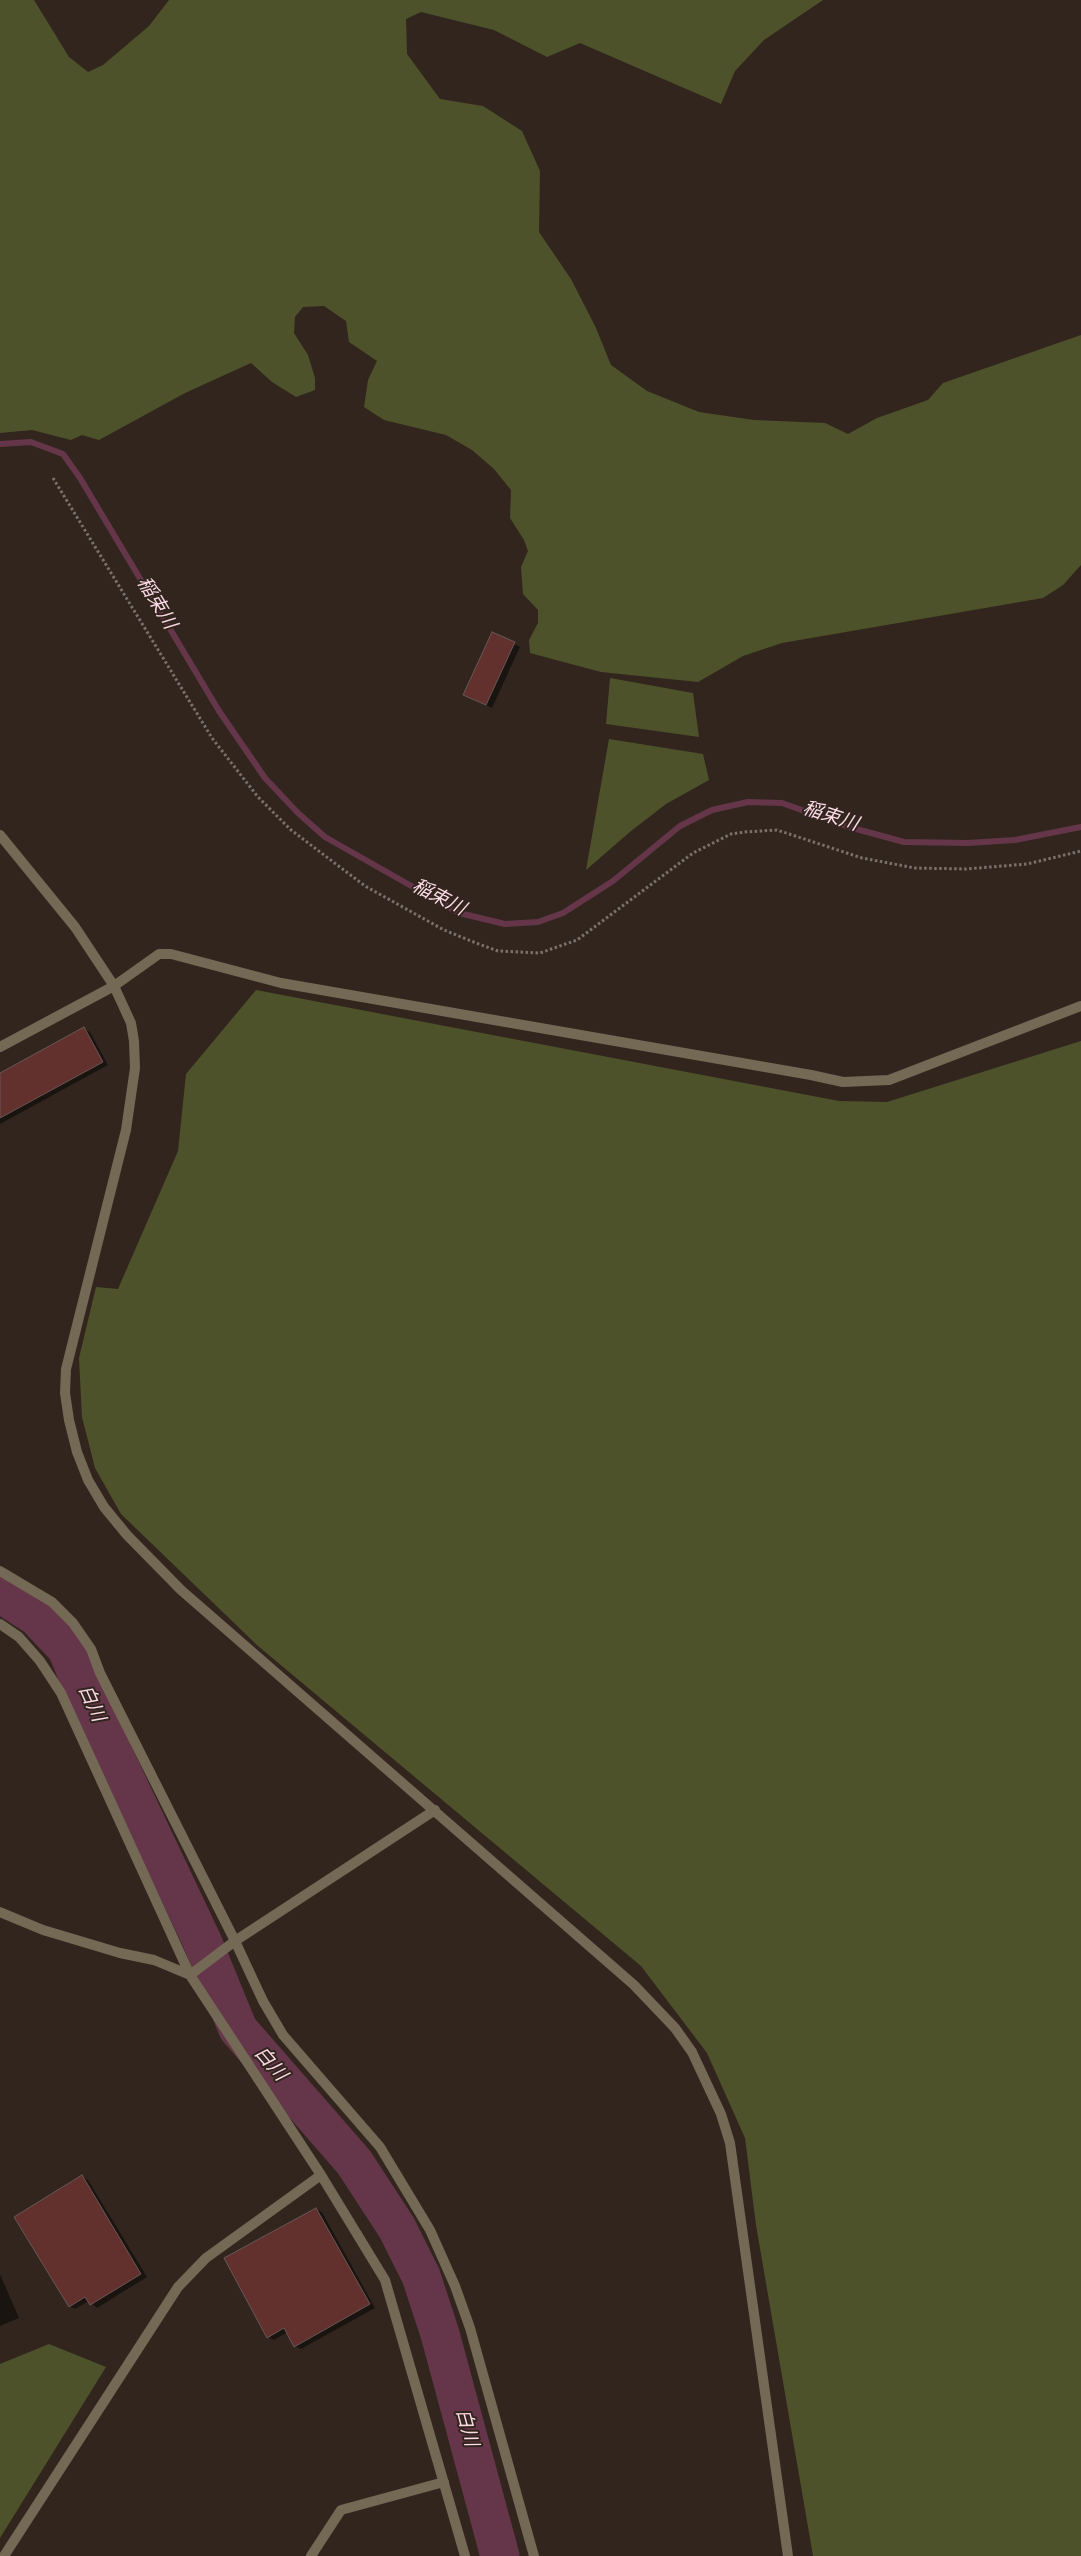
<!DOCTYPE html>
<meta charset="utf-8">
<style>
body{margin:0}
canvas{display:block;background:#31251e}
</style>
<canvas width="1081" height="2556"></canvas>
<script>
const g = document.querySelector('canvas').getContext('2d');
g.lineJoin = 'round';
function fillPath(path, color) {
  g.fillStyle = color;
  g.fill(path, 'evenodd');
}
function toPath(rows) {
  const path = new Path2D();
  for (const r of rows) {
    path.moveTo(r[0], r[1]);
    for (let i = 2; i < r.length; i += 2) path.lineTo(r[i], r[i + 1]);
  }
  return path;
}
function trace(path, color, width, dash) {
  g.strokeStyle = color;
  g.lineWidth = width;
  g.lineCap = dash ? 'butt' : 'round';
  g.setLineDash(dash || []);
  g.stroke(path);
}
function label(font, color, halo, rows, align = 'center') {
  g.font = font + ' Overpass,"Noto Sans JP",sans-serif';
  g.lineWidth = 4;
  g.setLineDash([]);
  g.textBaseline = 'middle';
  g.strokeStyle = halo;
  g.fillStyle = color;
  for (const [text, x, y, turn = 0] of rows) {
    g.save();
    g.translate(x, y);
    g.rotate((+turn || 0) * Math.PI / 180);
    g.textAlign = isNaN(turn) ? turn : align;
    if (halo) g.strokeText(text, 0, 0);
    g.fillText(text, 0, 0);
    g.restore();
  }
}
fillPath(toPath([
 [0,0,34,0,69,57,88,72,103,65,149,26,169,0,823,0,764,40,735,71,721,104,580,43,547,57,494,30,421,12,406,19,407,54,440,99,483,106,522,131,540,171,539,232,571,279,596,328,611,365,647,391,699,412,754,420,825,423,848,434,877,418,928,400,943,383,1081,335,1081,565,1063,585,1043,598,782,643,743,656,698,682,601,672,530,653,529,640,538,623,538,610,523,594,521,567,528,551,524,540,510,518,511,490,494,469,472,450,446,435,384,420,364,407,368,380,377,361,349,342,346,321,324,306,303,307,295,317,294,333,308,355,315,378,315,390,296,397,272,382,251,363,185,393,99,440,82,435,71,440,32,430,0,433],
 [610,678,693,693,699,737,606,724],
 [609,739,703,754,709,780,666,804,631,831,586,870],
 [256,990,839,1101,887,1102,1081,1041,1081,2556,813,2556,756,2225,745,2138,707,2053,641,1966,258,1646,121,1514,95,1468,82,1417,79,1358,96,1287,118,1289,178,1151,186,1074],
 [49,2344,106,2367,0,2538,0,2364]
]), '#4d522a');
fillPath(toPath([
 [493,633,520,647,492,708,470,697],
 [84,1029,90,1032,108,1065,0,1124,0,1075],
 [82,2177,88,2180,147,2277,97,2308,89,2301,75,2309,69,2306],
 [316,2209,322,2212,375,2308,301,2349,295,2346,288,2332,274,2340,268,2337],
 [0,2274,19,2318,0,2326]
]), '#0007');
trace(toPath([
 [0,444,31,442,63,454,80,478,219,711,265,778,298,813,325,837,459,913,505,924,538,922,563,913,613,881,680,826,712,810,748,802,782,803,849,827,904,842,968,843,1015,840,1081,827]
]), '#65364a', 6);
trace(toPath([
 [0,1593,37,1617,67,1649,86,1696,202,1941,238,2029,354,2162,397,2228,421,2276,440,2334,500,2556]
]), '#65364a', 39);
const building = toPath([
 [492,632,515,642,486,705,463,695,492,632],
 [84,1027,103,1062,0,1118,0,1073,84,1027],
 [82,2175,141,2274,90,2305,85,2297,69,2307,14,2217,82,2175],
 [316,2208,370,2304,294,2347,284,2328,267,2338,224,2258,316,2208]
]);
fillPath(building, '#62312e');
trace(building, '#675755', 1);
trace(toPath([
 [53,478,212,738,258,797,291,830,365,886,444,930,476,943,498,951,540,953,577,940,693,853,731,834,745,832,777,830,862,858,915,868,966,869,1027,864,1081,851]
]), '#7b716b', 3, [2.5, 2.5]);
trace(toPath([
 [0,835,75,927,114,986,131,1023,134,1041,135,1068,126,1130,66,1369,65,1393,69,1420,77,1452,88,1480,104,1507,127,1535,181,1590,634,1985,675,2028,692,2052,721,2114,730,2143,788,2556],
 [0,1047,114,986,159,954,171,954,281,983,811,1075,843,1082,889,1080,1081,1006],
 [0,1571,52,1602,73,1623,91,1649,100,1673,235,1941,263,2001,283,2035,380,2147,430,2230,455,2286,470,2328,534,2556],
 [0,1624,19,1637,40,1661,61,1693,190,1975,321,2175,385,2280,465,2556],
 [0,1912,43,1930,120,1953,154,1960,190,1975],
 [190,1975,235,1941,435,1810],
 [4,2556,178,2287,206,2258,321,2175],
 [311,2556,341,2510,444,2482]
]), '#736955', 10);
label('italic 19px', '#fbd9e5', '#31251e', [
 ["稲束川",155,604,59],
 ["稲束川",830,818,18],
 ["稲束川",438,899,27],
 ["白川",90,1704,66],
 ["白川",269,2065,49],
 ["白川",465,2428,75]
]);
</script>
